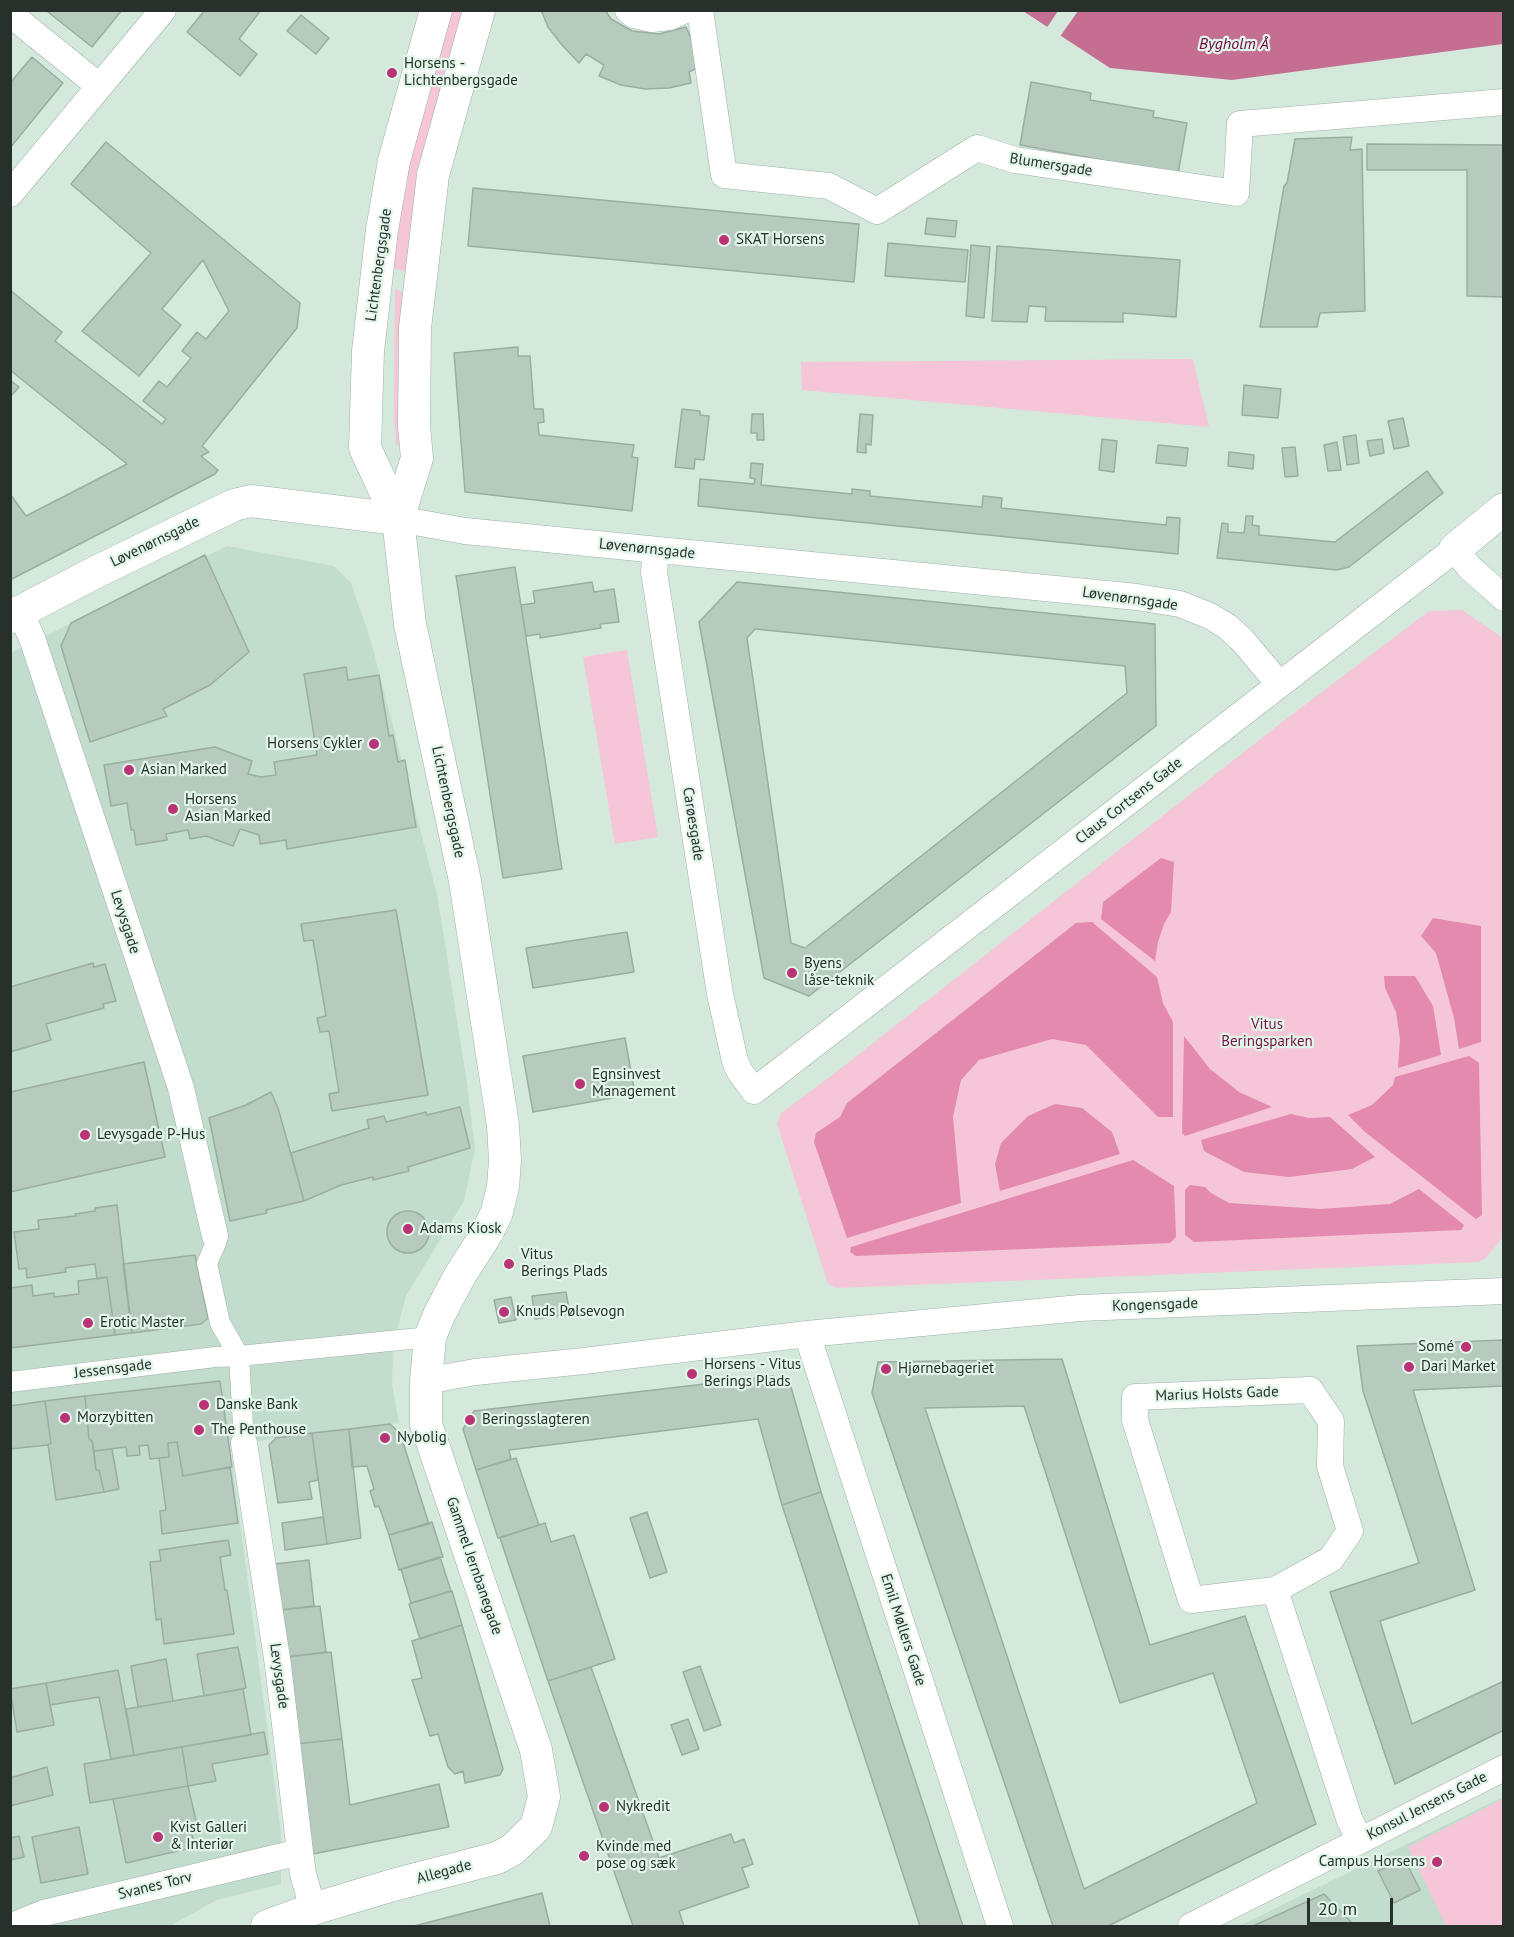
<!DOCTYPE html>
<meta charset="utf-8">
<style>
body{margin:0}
#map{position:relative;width:1514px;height:1937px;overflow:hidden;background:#d4e9dc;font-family:"PT Sans",sans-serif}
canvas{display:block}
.frame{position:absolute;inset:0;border:12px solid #28302b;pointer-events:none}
.scale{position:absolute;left:1307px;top:1898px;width:86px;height:27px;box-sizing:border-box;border:3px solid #28302b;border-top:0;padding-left:8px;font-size:18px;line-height:21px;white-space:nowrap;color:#28302b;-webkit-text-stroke:4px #e1f6e9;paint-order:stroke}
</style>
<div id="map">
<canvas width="1514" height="1937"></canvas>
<div class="frame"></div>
<div class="scale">20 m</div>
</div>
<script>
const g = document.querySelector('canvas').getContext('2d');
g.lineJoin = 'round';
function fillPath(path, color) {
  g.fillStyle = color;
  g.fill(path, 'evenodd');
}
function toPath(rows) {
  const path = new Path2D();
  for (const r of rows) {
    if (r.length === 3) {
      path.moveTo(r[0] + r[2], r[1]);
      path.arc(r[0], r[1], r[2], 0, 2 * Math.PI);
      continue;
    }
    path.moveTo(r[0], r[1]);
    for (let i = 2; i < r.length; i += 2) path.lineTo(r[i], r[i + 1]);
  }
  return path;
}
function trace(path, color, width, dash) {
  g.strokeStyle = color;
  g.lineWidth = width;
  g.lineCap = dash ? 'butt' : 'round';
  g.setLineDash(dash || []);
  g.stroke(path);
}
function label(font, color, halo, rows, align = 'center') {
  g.font = font + ' "PT Sans",sans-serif';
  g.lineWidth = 4.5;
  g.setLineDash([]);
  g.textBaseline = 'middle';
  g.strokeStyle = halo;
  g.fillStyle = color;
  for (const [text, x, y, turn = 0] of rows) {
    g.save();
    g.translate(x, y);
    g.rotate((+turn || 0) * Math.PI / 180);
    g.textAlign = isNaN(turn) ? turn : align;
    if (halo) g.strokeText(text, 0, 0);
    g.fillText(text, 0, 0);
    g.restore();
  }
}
fillPath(toPath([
 [227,546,334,566,351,583,370,638,437,894,467,1083,475,1149,464,1201,406,1296,394,1341,392,1384,399,1423,276,1438,230,1446,281,1833,281,1884,217,1900,170,1926,11,1926,11,653],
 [1503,1797,1503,1926,1239,1926]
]), '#c2ddcd');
fillPath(toPath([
 [447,11,469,11,408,273,394,268,393,256,396,205],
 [395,289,407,294,404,446,396,445,394,415],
 [1193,359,1209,427,802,390,801,362],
 [1462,610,1503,638,1504,1236,1485,1259,1478,1262,837,1288,828,1284,777,1124,781,1113,831,1076,1281,723,1429,611],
 [627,650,658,837,615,844,583,657],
 [1503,1799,1503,1926,1446,1926,1408,1847]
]), '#f5c6d7');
fillPath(toPath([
 [1161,858,1174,862,1171,912,1164,924,1158,942,1155,961,1101,919,1103,902],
 [1433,918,1481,926,1481,1042,1459,1049,1454,1018,1436,953,1421,936],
 [1092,922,1157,977,1163,1003,1173,1022,1173,1117,1158,1117,1086,1045,1052,1039,979,1060,961,1080,953,1117,961,1203,847,1238,814,1142,816,1133,840,1117,847,1103,1076,923],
 [1384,976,1415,976,1433,1006,1441,1055,1398,1068,1400,1039,1396,1012,1385,988],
 [1184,1036,1210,1069,1239,1092,1272,1107,1185,1136,1182,1133],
 [1469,1056,1479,1063,1482,1215,1476,1219,1365,1132,1348,1115,1372,1105,1393,1085,1395,1077],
 [1055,1104,1082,1108,1112,1132,1120,1154,1000,1191,995,1164,1001,1143,1028,1116],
 [1291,1114,1309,1118,1330,1117,1375,1157,1352,1169,1289,1177,1244,1172,1204,1151,1201,1140],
 [1133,1160,1174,1186,1176,1237,1170,1243,856,1256,850,1252,851,1247],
 [1190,1185,1205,1187,1211,1193,1229,1203,1320,1209,1390,1204,1419,1189,1464,1225,1461,1230,1194,1242,1185,1235,1185,1190]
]), '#e38aae');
fillPath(toPath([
 [1023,11,1503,11,1503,44,1232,80,1110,68]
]), '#c46f92');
fillPath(toPath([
 [1058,11,1078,11,1059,38,1046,29]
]), '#d4e9dc');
const building = toPath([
 [50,10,122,10,92,47,48,12,50,10],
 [205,10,261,10,239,39,257,54,240,76,187,32,205,10],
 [541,10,605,10,611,19,632,31,659,34,686,27,703,65,689,72,691,83,669,88,645,89,621,85,599,76,604,65,586,54,579,63,562,45,548,27,541,10],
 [301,15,329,38,316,54,287,31,301,15],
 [32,57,63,83,10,148,10,83,32,57],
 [1031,82,1091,93,1090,100,1154,111,1153,117,1187,123,1178,174,1020,145,1031,82],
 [1352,137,1350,150,1362,149,1365,311,1320,313,1317,327,1260,327,1284,186,1287,183,1295,139,1352,137],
 [106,142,300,303,297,328,202,446,209,452,201,456,218,470,215,474,10,580,10,494,26,516,127,464,10,370,10,290,62,332,55,341,162,424,166,419,143,401,159,381,167,387,191,358,182,351,197,332,206,339,229,311,203,260,162,309,181,325,139,376,82,331,151,253,71,184,106,142],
 [1367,144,1504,145,1504,297,1467,296,1467,170,1367,170,1367,144],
 [473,188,859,224,854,282,468,246,473,188],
 [927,218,957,221,955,237,925,234,927,218],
 [888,243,968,250,965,282,885,276,888,243],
 [971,245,990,247,984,318,966,316,971,245],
 [997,246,1180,260,1176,317,1123,313,1123,322,1045,321,1046,307,1029,306,1027,322,992,321,997,246],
 [518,347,518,356,530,356,534,409,543,409,544,422,538,423,539,435,634,445,632,457,638,458,632,511,465,492,454,353,518,347],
 [10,380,19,387,10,397,10,380],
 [1244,385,1281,389,1278,418,1242,415,1244,385],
 [682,409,700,411,700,415,709,416,704,460,695,459,694,469,675,467,682,409],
 [752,414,763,414,764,440,757,440,757,433,751,433,752,414],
 [860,414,873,415,871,445,866,444,866,453,857,452,860,414],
 [1403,418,1409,446,1394,449,1388,421,1403,418],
 [1356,435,1359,463,1347,465,1343,437,1356,435],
 [1102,439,1117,441,1114,472,1099,470,1102,439],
 [1382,439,1384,453,1370,456,1367,441,1382,439],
 [1337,442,1341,470,1328,471,1324,445,1337,442],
 [1158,445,1188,448,1186,466,1156,463,1158,445],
 [1295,447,1298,476,1285,477,1282,448,1295,447],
 [1229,452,1254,455,1253,469,1228,466,1229,452],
 [751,463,763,464,761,485,852,494,852,489,870,491,870,496,982,507,983,496,1002,498,1001,508,1166,525,1167,517,1180,518,1178,554,698,506,700,479,754,484,755,479,750,478,751,463],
 [1427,471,1443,493,1349,567,1337,570,1217,558,1222,523,1228,524,1228,532,1244,533,1246,516,1253,516,1252,525,1259,526,1259,535,1335,542,1427,471],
 [205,555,249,652,210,685,163,709,167,716,90,742,61,646,71,623,205,555],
 [515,567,562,869,503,878,456,576,515,567],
 [592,582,594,592,614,589,619,622,600,624,601,628,540,638,540,634,526,636,521,605,535,603,533,591,592,582],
 [737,582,1155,624,1156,726,809,996,764,978,699,622,737,582],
 [755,629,1125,666,1127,693,805,948,791,943,747,638,755,629],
 [346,667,348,680,379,675,389,736,393,735,398,762,405,760,416,827,287,849,286,840,260,844,259,835,240,829,233,846,206,836,190,839,188,830,166,834,167,840,136,845,134,830,131,830,127,803,111,806,104,765,215,747,252,761,248,774,261,777,276,775,274,762,317,755,304,674,346,667],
 [396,910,428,1095,332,1111,329,1094,339,1092,329,1031,320,1032,317,1018,326,1016,313,940,304,941,301,924,396,910],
 [627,932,634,972,533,988,526,948,627,932],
 [93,963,94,967,105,964,116,1001,103,1004,104,1008,46,1024,51,1040,10,1052,10,987,93,963],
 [625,1038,635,1094,533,1112,523,1056,625,1038],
 [144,1062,165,1157,10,1192,10,1092,144,1062],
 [271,1092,278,1108,304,1201,266,1210,267,1213,230,1221,209,1118,246,1105,271,1092],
 [460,1107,470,1148,408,1167,409,1171,373,1180,373,1177,341,1185,304,1201,291,1153,369,1128,367,1120,384,1116,386,1122,426,1112,427,1115,460,1107],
 [117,1205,132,1333,115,1335,107,1277,97,1279,95,1264,65,1268,66,1272,27,1278,26,1268,19,1269,14,1232,39,1229,38,1220,76,1216,75,1214,95,1211,95,1208,117,1205],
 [408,1232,21],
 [195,1255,208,1318,201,1324,132,1333,123,1264,195,1255],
 [107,1277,115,1335,11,1348,10,1288,32,1285,33,1296,54,1293,54,1297,79,1294,78,1281,107,1277],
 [566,1292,570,1314,535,1319,532,1296,566,1292],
 [511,1297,516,1320,499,1323,494,1300,511,1297],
 [1504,1340,1504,1386,1413,1390,1475,1590,1380,1621,1412,1724,1504,1681,1504,1730,1395,1784,1330,1592,1419,1563,1363,1391,1357,1346,1504,1340],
 [1062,1359,1150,1645,1245,1616,1316,1824,1108,1926,1053,1926,872,1393,878,1362,1062,1359],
 [1024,1406,1120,1703,1213,1673,1257,1803,1084,1889,925,1408,1024,1406],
 [773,1376,791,1387,821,1492,782,1505,758,1419,509,1450,511,1459,476,1470,463,1429,474,1411,773,1376],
 [220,1381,232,1467,183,1476,177,1442,168,1443,169,1457,150,1459,148,1445,139,1446,140,1455,127,1456,126,1447,94,1451,92,1441,89,1439,85,1396,220,1381],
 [85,1396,89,1439,92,1441,96,1470,99,1470,104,1492,56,1500,48,1445,51,1443,45,1401,85,1396],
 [45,1401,51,1443,48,1445,10,1449,10,1406,45,1401],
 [390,1424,400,1433,429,1524,389,1535,379,1506,375,1507,370,1491,374,1489,367,1466,352,1467,349,1429,390,1424],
 [349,1429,361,1538,327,1544,312,1433,349,1429],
 [312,1433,318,1480,309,1482,312,1499,278,1503,269,1445,276,1438,312,1433],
 [177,1442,183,1476,230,1467,238,1523,162,1534,160,1511,166,1510,159,1458,169,1457,168,1443,177,1442],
 [112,1449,119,1489,104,1492,99,1470,96,1470,94,1451,112,1449],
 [516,1458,539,1525,498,1538,476,1470,516,1458],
 [821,1492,963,1926,920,1926,782,1505,821,1492],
 [647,1512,667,1572,650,1578,630,1518,647,1512],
 [323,1517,327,1544,285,1550,282,1523,323,1517],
 [432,1522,443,1557,399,1570,389,1535,432,1522],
 [545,1523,551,1542,574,1535,615,1659,548,1681,500,1538,545,1523],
 [228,1540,231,1555,220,1557,225,1590,227,1590,234,1634,164,1644,161,1619,156,1620,150,1562,161,1561,159,1550,228,1540],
 [440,1557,451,1591,411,1603,401,1569,440,1557],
 [309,1560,314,1606,280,1610,275,1564,309,1560],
 [452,1591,462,1625,420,1639,409,1604,452,1591],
 [320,1606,326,1652,286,1657,280,1610,320,1606],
 [462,1625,503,1769,500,1775,465,1783,463,1771,455,1774,448,1767,438,1734,430,1736,412,1680,422,1678,412,1641,462,1625],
 [238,1647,246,1688,204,1696,197,1654,238,1647],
 [331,1652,342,1739,296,1744,286,1657,331,1652],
 [166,1659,173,1701,138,1707,131,1666,166,1659],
 [700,1666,721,1725,704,1731,683,1672,700,1666],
 [591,1667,659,1858,731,1834,734,1843,744,1839,753,1864,742,1868,749,1887,679,1911,684,1926,633,1926,548,1681,591,1667],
 [118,1670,134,1755,111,1759,99,1697,50,1705,46,1683,118,1670],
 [46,1683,54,1725,17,1732,10,1689,46,1683],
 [243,1689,251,1735,134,1755,126,1709,243,1689],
 [688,1719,699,1749,682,1755,671,1725,688,1719],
 [264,1732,268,1754,212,1764,216,1781,188,1786,182,1747,264,1732],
 [342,1739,350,1805,439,1784,449,1827,313,1854,296,1744,342,1739],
 [182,1747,188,1786,90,1803,84,1764,182,1747],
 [47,1767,53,1795,10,1806,10,1778,47,1767],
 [188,1786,197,1825,190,1826,195,1847,126,1863,113,1799,188,1786],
 [79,1827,88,1874,41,1883,32,1837,79,1827],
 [19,1836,24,1857,10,1860,10,1838,19,1836],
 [1404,1858,1420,1890,1394,1903,1378,1871,1404,1858],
 [542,1893,550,1926,414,1926,542,1893],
 [1324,1894,1355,1926,1253,1926,1324,1894]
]);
fillPath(building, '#b6cabe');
trace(building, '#9aada1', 1.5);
const pedestrian = toPath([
 [215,1236,216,1243,207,1263,220,1323,239,1356,244,1443],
 [10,1382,215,1357,239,1356,430,1337]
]);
const minor = toPath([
 [628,10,634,15,652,19,670,17,685,10],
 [700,10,724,175,829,186,877,211,977,148,1015,160,1236,193,1240,124,1504,102],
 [10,14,99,86],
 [10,194,163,10],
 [398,519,465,531,1137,597,1180,604,1210,616,1228,627,1243,641,1279,684],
 [656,550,654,572,720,994,735,1061,740,1072,754,1091,1455,549,1470,568,1504,598],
 [20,612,32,638,181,1088,215,1236],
 [807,1334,1000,1926],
 [426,1381,475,1372,584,1361,807,1334,1080,1308,1504,1291],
 [244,1443,278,1665,300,1852,303,1874,313,1909],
 [1275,1590,1331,1559,1350,1531,1330,1466,1331,1421,1310,1390,1135,1397,1135,1420,1191,1600,1275,1590,1350,1821,1360,1840],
 [12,1926,44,1913,300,1852],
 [1191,1926,1504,1768]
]);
const tertiary = toPath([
 [398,519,417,458,414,426,415,328,433,175,479,10],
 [1455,549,1504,509],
 [10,617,96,572,234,505,251,501,398,519],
 [267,1926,313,1909,393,1885,497,1858,512,1850,536,1827,544,1797,536,1750,426,1424,426,1381,430,1337,439,1315,459,1277,487,1233,497,1212,503,1187,505,1160,503,1125,465,881,410,624,398,519,365,448,368,351,382,230,394,161,436,10]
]);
trace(pedestrian, '#9db1a5', 21);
trace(minor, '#9db1a5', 27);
trace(tertiary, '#9db1a5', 33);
trace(pedestrian, '#fff', 20);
trace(minor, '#fff', 26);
trace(tertiary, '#fff', 32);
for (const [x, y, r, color] of [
 [392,73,6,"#b93375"],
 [724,240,6,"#b93375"],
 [374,744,6,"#b93375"],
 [129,770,6,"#b93375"],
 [173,809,6,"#b93375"],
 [792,973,6,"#b93375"],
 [580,1084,6,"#b93375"],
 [85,1135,6,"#b93375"],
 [408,1229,6,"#b93375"],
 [509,1264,6,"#b93375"],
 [504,1312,6,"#b93375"],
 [88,1323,6,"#b93375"],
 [1466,1347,6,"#b93375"],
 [1409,1367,6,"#b93375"],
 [886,1369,6,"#b93375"],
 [692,1374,6,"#b93375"],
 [204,1405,6,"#b93375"],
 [65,1418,6,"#b93375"],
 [470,1420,6,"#b93375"],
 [199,1430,6,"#b93375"],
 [385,1438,6,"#b93375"],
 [604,1807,6,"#b93375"],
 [158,1837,6,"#b93375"],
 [584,1856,6,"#b93375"],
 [1437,1862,6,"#b93375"]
]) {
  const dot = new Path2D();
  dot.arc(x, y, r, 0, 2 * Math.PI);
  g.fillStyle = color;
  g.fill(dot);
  trace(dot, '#e1f6e9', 2);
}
label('15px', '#28302b', '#e1f6e9', [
 ["Horsens -",404,64],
 ["Lichtenbergsgade",404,81],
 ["SKAT Horsens",736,240],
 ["Horsens Cykler",362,744,"right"],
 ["Asian Marked",141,770],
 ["Horsens",185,800],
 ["Asian Marked",185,817],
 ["Byens",804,964],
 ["låse-teknik",804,981],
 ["Egnsinvest",592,1075],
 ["Management",592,1092],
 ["Levysgade P-Hus",97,1135],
 ["Adams Kiosk",420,1229],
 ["Vitus",521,1255],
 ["Berings Plads",521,1272],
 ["Knuds Pølsevogn",516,1312],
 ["Erotic Master",100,1323],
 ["Somé",1454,1347,"right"],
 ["Horsens - Vitus",704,1365],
 ["Berings Plads",704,1382],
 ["Dari Market",1421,1367],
 ["Hjørnebageriet",898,1369],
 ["Danske Bank",216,1405],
 ["Morzybitten",77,1418],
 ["Beringsslagteren",482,1420],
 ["The Penthouse",211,1430],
 ["Nybolig",397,1438],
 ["Nykredit",616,1807],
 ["Kvist Galleri",170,1828],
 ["& Interiør",170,1845],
 ["Kvinde med",596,1847],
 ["pose og sæk",596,1864],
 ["Campus Horsens",1425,1862,"right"]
], 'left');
label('15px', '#28302b', '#e1f6e9', [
 ["Blumersgade",1051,165,9],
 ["Lichtenbergsgade",379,265,-82],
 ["Løvenørnsgade",155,542,-26],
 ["Løvenørnsgade",647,549,6],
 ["Løvenørnsgade",1130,599,8],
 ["Claus Cortsens Gade",1129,801,-38],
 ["Lichtenbergsgade",448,802,78],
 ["Carøesgade",693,824,81],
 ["Levysgade",125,922,72],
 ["Kongensgade",1155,1305,-2],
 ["Jessensgade",113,1369,-7],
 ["Marius Holsts Gade",1217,1394,-2],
 ["Gammel Jernbanegade",474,1566,71],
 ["Emil Møllers Gade",903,1630,72],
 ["Levysgade",279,1676,82],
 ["Konsul Jensens Gade",1427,1806,-27],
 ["Allegade",444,1872,-15],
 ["Svanes Torv",155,1886,-14]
]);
label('15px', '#7a1149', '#e1f6e9', [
 ["Vitus",1267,1025],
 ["Beringsparken",1267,1042]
]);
label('italic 16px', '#720442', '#e1f6e9', [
 ["Bygholm Å",1234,44]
]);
</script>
